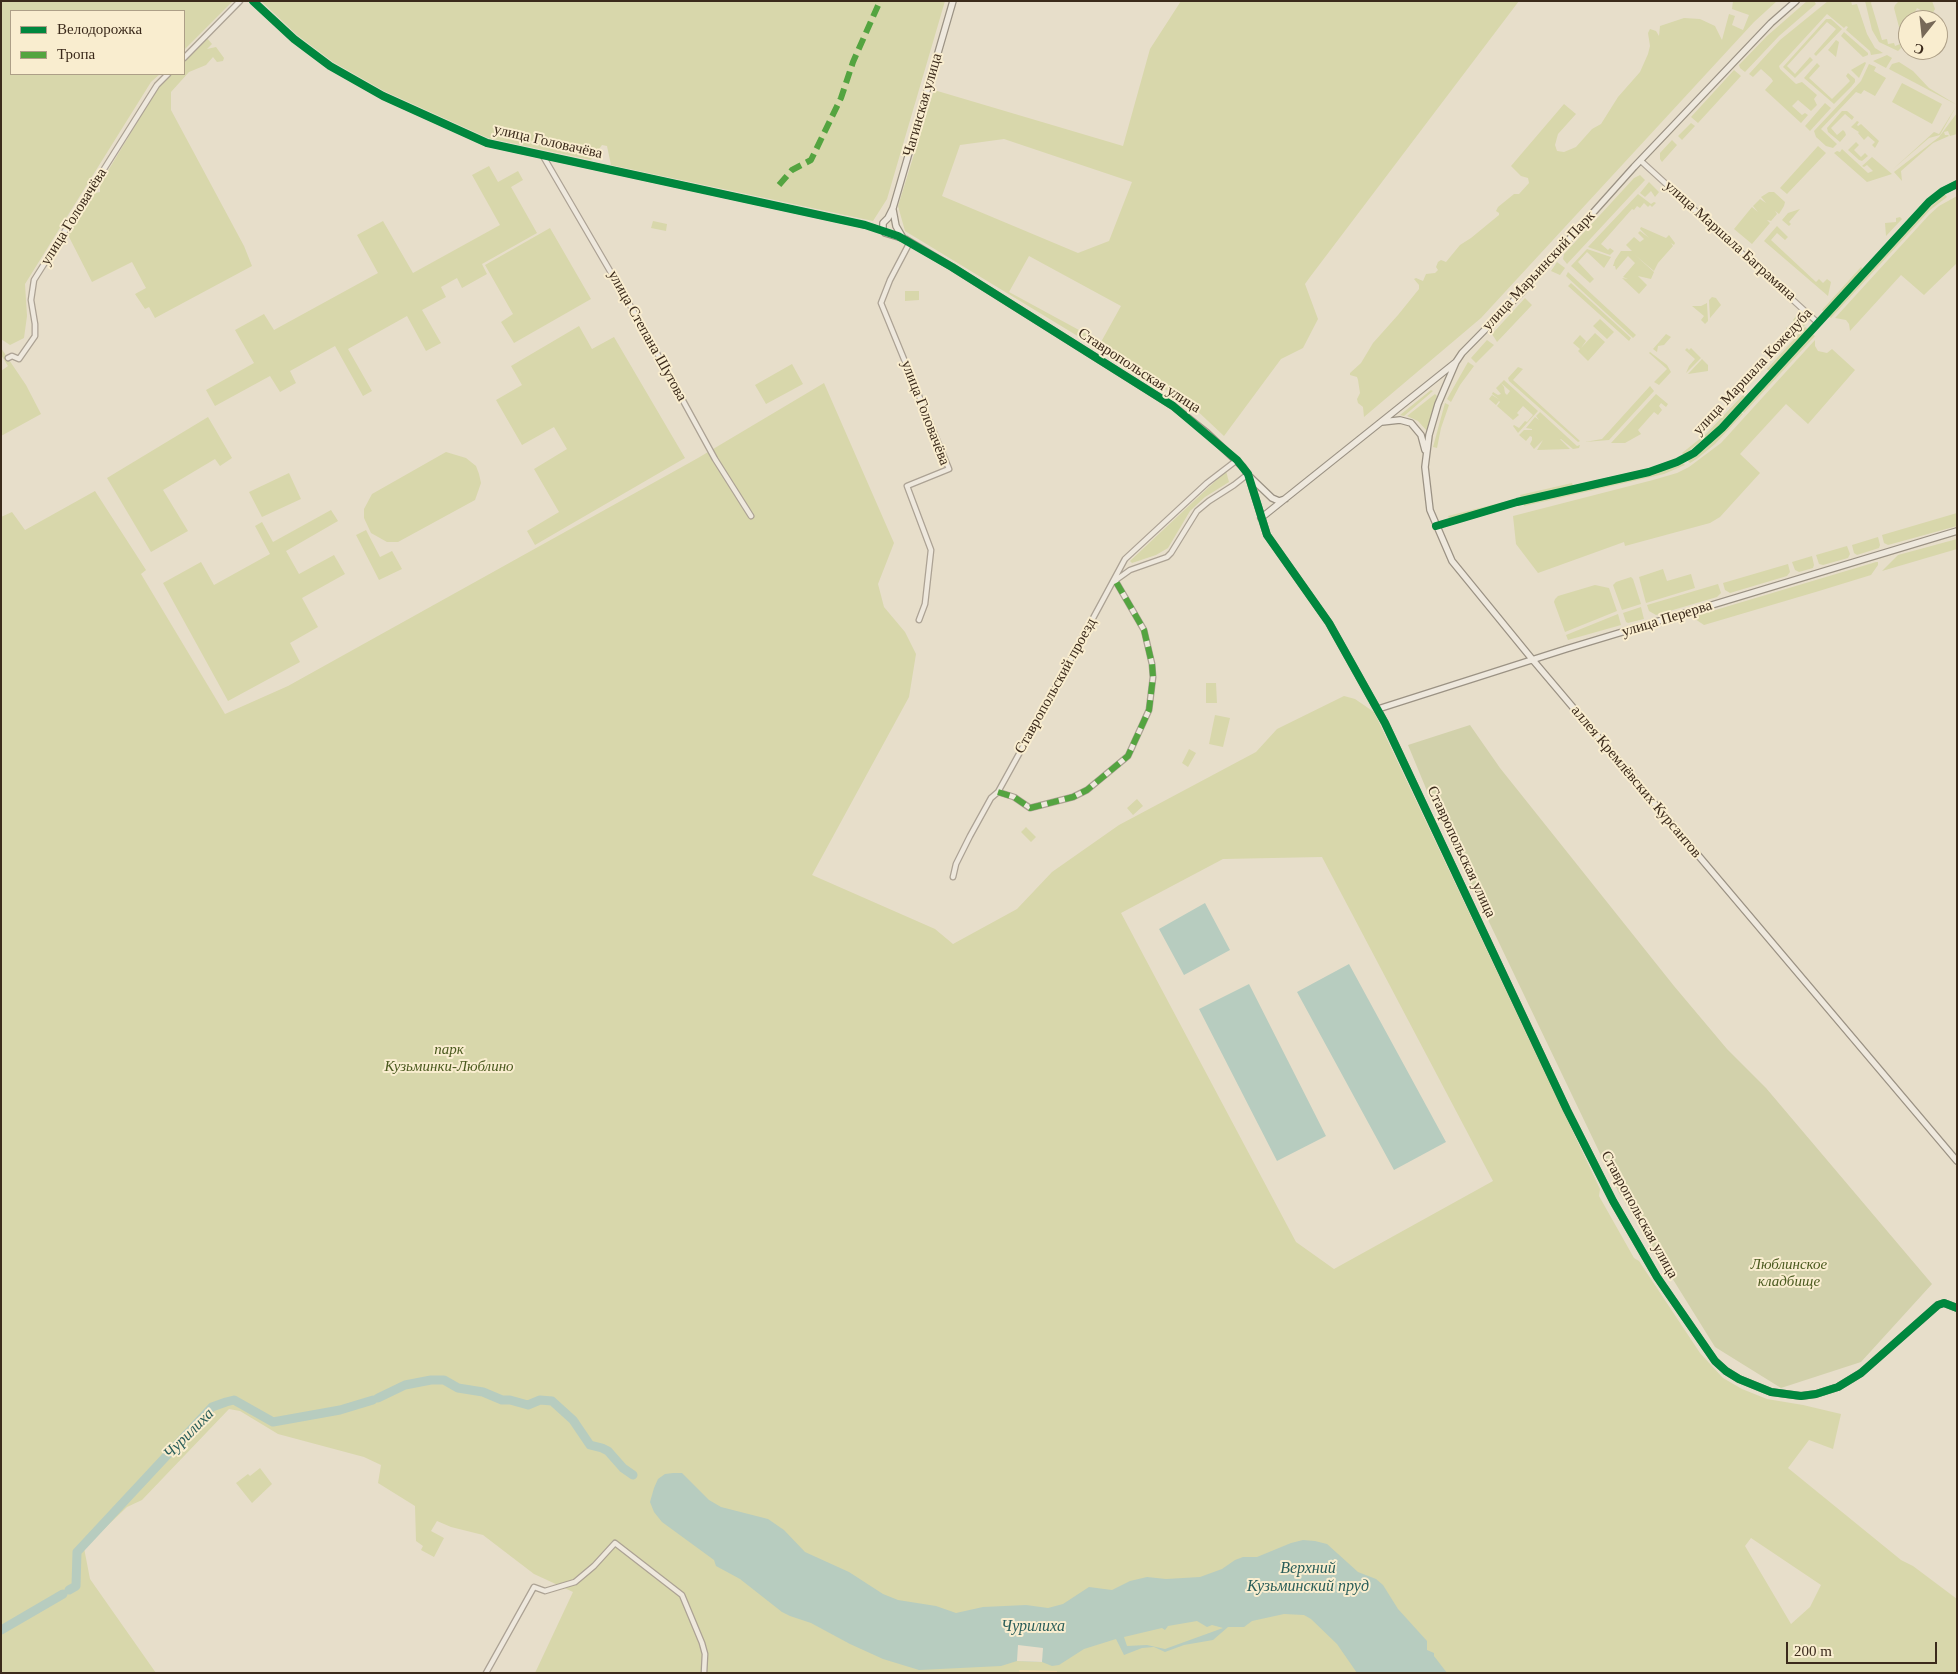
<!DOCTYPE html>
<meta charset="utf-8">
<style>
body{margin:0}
#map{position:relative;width:1958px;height:1674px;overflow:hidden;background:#e7deca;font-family:"Times New Roman",serif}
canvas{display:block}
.frame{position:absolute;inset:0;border:2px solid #3b2a1b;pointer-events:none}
.legend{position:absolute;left:10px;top:10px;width:175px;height:65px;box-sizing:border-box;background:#f9edcf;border:1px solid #ad9f87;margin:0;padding:6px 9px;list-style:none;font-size:15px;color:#3b2a1b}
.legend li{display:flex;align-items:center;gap:10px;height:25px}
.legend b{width:25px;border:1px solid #ad9f87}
.north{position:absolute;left:1898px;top:10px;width:50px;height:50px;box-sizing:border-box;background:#f9edcf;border:1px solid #ad9f87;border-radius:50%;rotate:196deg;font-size:14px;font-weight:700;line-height:20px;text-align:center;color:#3b2a1b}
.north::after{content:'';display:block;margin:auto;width:18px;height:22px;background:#776958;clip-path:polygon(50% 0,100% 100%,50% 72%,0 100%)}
.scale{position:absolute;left:1786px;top:1642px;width:151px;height:22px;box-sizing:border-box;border:2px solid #3b2a1b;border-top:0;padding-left:6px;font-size:15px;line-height:18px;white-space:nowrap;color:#3b2a1b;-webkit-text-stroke:4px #f9edcf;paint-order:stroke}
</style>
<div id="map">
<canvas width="1958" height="1674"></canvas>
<div class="frame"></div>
<ul class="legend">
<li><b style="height:6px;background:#00873e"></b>Велодорожка</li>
<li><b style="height:6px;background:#54a440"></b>Тропа</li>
</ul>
<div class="north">С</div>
<div class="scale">200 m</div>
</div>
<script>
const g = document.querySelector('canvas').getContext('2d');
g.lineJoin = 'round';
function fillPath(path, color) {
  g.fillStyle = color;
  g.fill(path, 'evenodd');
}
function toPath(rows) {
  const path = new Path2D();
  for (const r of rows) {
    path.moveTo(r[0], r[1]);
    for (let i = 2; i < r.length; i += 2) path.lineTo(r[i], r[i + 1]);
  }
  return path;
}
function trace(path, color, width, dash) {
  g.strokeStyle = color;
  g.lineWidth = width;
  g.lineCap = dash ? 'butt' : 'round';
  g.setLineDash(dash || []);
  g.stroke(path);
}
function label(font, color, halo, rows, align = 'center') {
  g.font = font + ' "Times New Roman",serif';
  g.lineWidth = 4;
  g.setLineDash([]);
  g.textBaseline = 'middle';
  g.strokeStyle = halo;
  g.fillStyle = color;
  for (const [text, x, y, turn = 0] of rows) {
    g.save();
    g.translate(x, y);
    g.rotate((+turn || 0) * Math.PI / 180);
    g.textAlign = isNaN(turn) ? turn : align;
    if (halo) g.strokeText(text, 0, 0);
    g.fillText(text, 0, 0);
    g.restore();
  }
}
fillPath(toPath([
 [1,1,233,1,184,50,184,11,11,11,11,74,160,74,151,82,25,284,27,316,24,338,10,345,1,339],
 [261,1,945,1,887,199,873,221,611,165,607,146,602,145,591,160,488,138,384,91,333,62,297,35],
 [1181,1,1519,1,1310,277,1305,284,1318,319,1303,348,1281,359,1224,436,1191,405,905,231,898,206,934,90,1123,146,1150,49],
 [1004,139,1132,182,1109,241,1078,253,942,196,960,145],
 [1029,256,1121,306,1101,342,1009,292],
 [1733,1,1777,1,1754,22,1481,318,1364,417,1363,407,1358,403,1357,399,1360,393,1358,380,1357,377,1350,375,1350,373,1361,363,1373,343,1398,315,1419,289,1419,285,1414,279,1416,278,1423,281,1426,274,1435,273,1438,270,1436,267,1438,262,1441,260,1446,262,1460,245,1471,238,1499,215,1499,213,1496,211,1498,207,1514,194,1519,194,1529,183,1528,178,1521,176,1511,166,1564,104,1576,114,1558,134,1555,145,1557,151,1564,152,1576,147,1592,129,1601,124,1618,97,1640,72,1648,54,1650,46,1648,33,1650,29,1656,31,1659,36,1660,26,1684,18,1700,19,1715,26,1722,40,1729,14,1735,16,1732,25,1743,30,1749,15,1732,9],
 [1807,1,1814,1,1816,4,1779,36,1745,72,1740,68,1739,65,1767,36],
 [1828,1,1851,1,1852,5,1857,4,1867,34,1875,48,1883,53,1871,55,1870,51,1846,30,1848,27,1846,26,1844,28,1827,14,1779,66,1780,69,1796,84,1802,82,1817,95,1814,99,1817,105,1811,111,1798,100,1792,106,1802,115,1805,113,1808,115,1801,123,1765,90,1773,81,1771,78,1761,69,1753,77,1749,74,1780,40],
 [1865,1,1872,1,1871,3,1882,40,1887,39,1888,44,1894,43,1895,46,1900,44,1901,48,1898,51,1879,42,1872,30],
 [1899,1,1932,1,1935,9,1929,20,1926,20,1929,15,1917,8,1913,16,1915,18,1914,20,1908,20,1908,29,1899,27,1894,8,1895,5],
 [1826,19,1831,19,1842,29,1816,56,1814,54,1836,29,1827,22,1787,66,1795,74,1810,57,1813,60,1795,78,1783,67],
 [1844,32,1868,53,1868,55,1863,57,1843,38,1841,36],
 [207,38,212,44,207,49,216,47,224,58,223,61,217,62,213,57,206,65,189,72,171,92,171,110,244,246,252,266,155,318,149,307,145,309,135,294,146,288,132,262,92,282,68,235,70,229,95,193,100,192,100,184,159,86,171,74,184,74,184,61],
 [1836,40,1839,42,1836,57,1828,50],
 [1887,55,1892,58,1886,68,1873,61],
 [1865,62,1866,63,1859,78,1851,70],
 [1899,62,1913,71,1929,88,1957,105,1889,69,1892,64],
 [1817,63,1820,66,1809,78,1832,99,1850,81,1846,76,1848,73,1855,79,1855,82,1851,87,1834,104,1804,78],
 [1869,64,1876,67,1874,71,1886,78,1875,96,1864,90,1861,94,1856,92,1821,129,1837,144,1833,148,1826,146,1816,137,1814,131,1861,81],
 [1734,70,1741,76,1698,123,1691,117],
 [1902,83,1942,104,1932,124,1892,102],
 [1825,103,1831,108,1810,131,1805,126],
 [1957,105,1940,135,1929,138,1892,170,1934,132,1939,134],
 [1842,111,1847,111,1854,117,1852,120,1845,114,1831,128,1837,135,1843,130,1845,132,1846,135,1840,142,1828,132,1827,128],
 [1957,113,1957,134,1950,136,1948,131,1944,132,1945,135,1948,135,1949,136,1933,143,1901,171,1902,181,1894,172,1939,137],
 [1857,121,1859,122,1857,125,1858,126,1861,124,1879,141,1875,148,1872,145,1875,142,1868,136,1864,140,1858,133,1859,132,1851,127],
 [1691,123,1695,126,1682,140,1678,136],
 [1672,140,1677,145,1662,162,1660,159,1660,153],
 [1856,142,1859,145,1854,150,1861,157,1865,153,1868,156,1862,161,1859,160,1848,150],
 [1818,146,1826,153,1787,194,1780,188],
 [1842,149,1868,173,1873,171,1867,165,1864,167,1862,166,1872,157,1892,174,1867,182,1834,153,1837,151,1840,152],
 [489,166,498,182,518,171,523,180,511,187,537,233,482,264,487,274,462,288,457,278,441,287,446,297,422,310,441,343,426,351,407,316,348,349,372,391,363,396,335,346,290,371,296,383,280,392,270,376,215,406,206,390,254,363,235,330,264,314,274,330,378,273,357,235,383,221,413,273,500,225,472,175],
 [1640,175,1645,180,1567,264,1563,259,1564,254,1623,190,1634,178],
 [1649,182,1659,192,1655,197,1651,191,1645,197,1640,193],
 [1769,192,1774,192,1785,202,1784,206,1779,214,1775,211,1777,214,1771,221,1767,220,1770,223,1752,244,1734,229,1752,207,1758,212,1753,206,1760,199,1766,203,1761,197],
 [1638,194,1651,204,1654,202,1656,203,1652,207,1650,205,1648,207,1644,203,1640,208,1637,206,1634,210,1632,209,1601,244,1608,250,1610,248,1614,251,1610,255,1588,247],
 [1945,194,1947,197,1930,210,1831,318,1828,316,1914,222],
 [1957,196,1957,263,1924,295,1901,275,1850,331,1849,324,1846,320,1835,318,1929,215,1939,206],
 [1800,209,1789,222,1791,224,1789,226,1782,220,1788,213],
 [1900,217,1902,219,1886,236,1885,223,1896,222,1896,218],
 [653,221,667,224,666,231,651,228],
 [1777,226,1788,237,1785,240,1777,233,1771,240,1816,282,1819,279,1823,283,1827,279,1831,282,1828,296,1764,241],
 [1641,227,1666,238,1669,235,1675,243,1674,245,1671,243,1673,246,1658,263,1654,271,1635,255,1654,272,1651,279,1638,276,1647,285,1639,294,1622,278,1628,279,1623,277,1635,263,1628,256,1616,270,1615,266,1613,266,1615,260,1621,251,1632,251,1626,245,1634,237,1640,242,1644,239,1638,233,1640,231,1649,238,1640,229],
 [550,228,591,299,514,343,501,322,513,314,485,265],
 [1587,249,1611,257,1604,268,1587,252,1578,262,1594,279,1590,283,1571,266],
 [1557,262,1565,268,1560,275,1551,271],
 [1861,267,1863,269,1824,312,1822,310],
 [1568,272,1636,335,1633,338,1566,276],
 [1571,283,1631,338,1629,341,1568,286],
 [905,291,919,291,919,300,905,301],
 [1712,297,1716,298,1721,305,1710,318,1709,300],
 [1525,298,1532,305,1497,342,1492,334],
 [1707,303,1708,321,1705,324,1701,320,1704,316,1692,306,1701,306],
 [1796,316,1805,325,1790,340,1786,327,1791,332,1798,325,1793,320],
 [1600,319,1614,332,1607,339,1593,326],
 [579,326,592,349,614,337,685,458,535,545,527,531,559,512,534,469,567,449,554,427,522,445,496,400,522,385,511,366],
 [1805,327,1808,329,1806,332,1770,371,1768,370,1767,369],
 [1595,333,1605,342,1588,361,1578,351,1580,349,1573,343,1580,335,1586,341,1581,348],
 [1666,334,1671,337,1664,345,1658,346,1657,352,1653,349],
 [1812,334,1815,336,1744,413,1741,410],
 [1487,340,1494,345,1476,363,1471,358],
 [1815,340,1815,346,1818,351,1827,353,1832,349,1855,370,1808,424,1786,404,1740,454,1760,473,1720,517,1710,523,1625,546,1624,542,1538,573,1516,544,1513,516,1653,480,1677,473,1689,467,1721,443],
 [1,348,26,385,41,414,1,436,1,371,8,366,1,355],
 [1687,348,1689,350,1691,348,1701,358,1686,373,1689,366,1695,359,1685,350],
 [1650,352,1667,365,1671,372,1659,385,1654,382,1667,369,1649,353],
 [1702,359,1708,365,1708,371,1688,374],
 [1468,362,1474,366,1460,385,1451,402,1447,399],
 [792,364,803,384,766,404,755,385],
 [1518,367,1523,369,1513,380,1580,441,1578,442,1509,381,1508,378],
 [1504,380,1538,411,1518,433,1513,426,1514,425,1519,428,1525,421,1527,422,1533,415,1523,406,1517,413,1519,415,1513,420,1497,406,1500,402,1499,401,1496,405,1489,399,1492,395,1500,400,1492,394,1493,392,1498,395,1501,394,1496,388,1501,383,1504,387,1505,393,1507,395,1510,391,1501,383],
 [824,383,894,543,878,584,884,607,905,632,916,654,909,697,812,875,935,929,953,944,1017,909,1052,872,1119,825,1256,752,1277,729,1344,696,1355,699,1374,712,1600,1189,1599,1196,1634,1258,1639,1261,1700,1353,1723,1378,1742,1389,1767,1399,1803,1405,1841,1414,1833,1449,1809,1440,1788,1468,1901,1560,1913,1566,1957,1599,1957,1673,535,1673,573,1592,534,1574,483,1535,451,1527,437,1521,431,1531,444,1538,434,1557,421,1550,423,1546,416,1541,415,1506,378,1483,381,1465,364,1457,278,1434,240,1411,229,1409,142,1500,127,1507,84,1548,90,1579,156,1673,1,1673,1,517,12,512,25,530,95,491,146,570,141,574,225,714,288,686,698,458],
 [1322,857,1493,1181,1334,1269,1296,1242,1121,913,1223,859],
 [1751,1538,1821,1585,1810,1607,1791,1624,1745,1546],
 [1650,386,1654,391,1609,440,1585,442,1602,439],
 [1431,390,1433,391,1404,416,1400,415],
 [1435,394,1437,396,1427,431,1418,421,1407,416],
 [1656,394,1668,404,1666,407,1661,403,1659,406,1662,410,1658,415,1654,412,1638,430,1641,434,1625,443,1611,443],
 [1743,395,1745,397,1717,428,1684,455,1682,453,1706,434],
 [1445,403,1449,405,1441,428,1437,448,1433,447],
 [1740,411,1743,414,1715,444,1698,458,1690,463,1688,461,1710,443],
 [1540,412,1577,446,1580,445,1579,448,1573,449,1561,439,1560,439,1570,449,1537,450,1543,440,1534,449,1530,444,1532,440,1532,437,1530,436,1526,441,1519,435,1524,430,1532,430,1532,429,1526,428,1535,417,1539,420,1536,416],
 [208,417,232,458,220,466,215,459,163,490,188,531,151,552,107,478],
 [446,452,466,458,476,466,479,474,481,483,475,500,398,542,387,542,371,533,364,518,364,509,372,494],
 [1682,462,1685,465,1664,474,1524,506,1524,503,1648,474],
 [1226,471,1229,482,1205,497,1190,511,1168,548,1156,555,1132,563,1130,561],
 [289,473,301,499,262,517,249,492],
 [1572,483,1573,486,1521,499,1520,495],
 [1515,499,1516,502,1449,518,1448,516],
 [331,510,338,521,286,551,299,574,334,555,345,574,302,598,318,627,290,643,300,662,228,701,163,583,201,562,214,585,270,554,255,526,262,522,273,542],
 [1957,513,1957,526,1888,545,1884,543,1882,535],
 [366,530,380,557,392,551,402,569,379,580,356,535],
 [1878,537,1880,545,1879,548,1857,555,1854,553,1852,545],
 [1957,539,1957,549,1882,571,1898,555],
 [1847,546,1850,554,1848,558,1823,565,1819,564,1816,555],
 [1812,556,1814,565,1813,568,1799,572,1795,570,1792,562],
 [1876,562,1878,562,1878,565,1871,575,1819,591,1704,625,1692,617],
 [1788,564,1790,572,1787,576,1730,593,1725,590,1723,583],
 [1663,569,1667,581,1691,574,1695,588,1646,603,1639,577],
 [1631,577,1633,579,1641,604,1622,610,1613,585,1616,582],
 [1718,584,1721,593,1717,597,1656,615,1649,611,1647,605],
 [1595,585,1609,588,1617,611,1565,632,1554,602,1555,599,1558,596],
 [1641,607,1644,619,1628,623,1626,622,1623,613],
 [1618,614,1621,625,1568,640,1566,635],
 [1206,683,1216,683,1217,703,1206,703],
 [1215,715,1230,718,1223,747,1209,744],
 [1189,749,1196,753,1188,767,1182,763],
 [1137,799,1143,806,1133,815,1127,808],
 [1026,827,1036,837,1031,842,1021,832],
 [260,1468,272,1484,252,1503,236,1483,248,1474,250,1476]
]), '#d8d7ab');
fillPath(toPath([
 [1019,1670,1057,1671,1057,1673,1020,1673]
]), '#eddbae');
fillPath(toPath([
 [1470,725,1500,768,1674,986,1727,1049,1766,1088,1932,1284,1861,1362,1781,1388,1715,1347,1618,1191,1432,803,1408,745]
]), '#d2d1ab');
fillPath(toPath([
 [1205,903,1230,950,1184,975,1159,929],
 [1349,964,1446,1142,1394,1170,1297,992],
 [1249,984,1326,1136,1277,1161,1199,1009],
 [673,1473,682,1473,709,1500,721,1507,768,1519,784,1530,805,1552,849,1572,883,1594,898,1600,936,1606,956,1613,983,1607,1026,1605,1048,1608,1063,1604,1089,1587,1112,1590,1130,1581,1147,1577,1166,1579,1200,1577,1222,1569,1235,1560,1243,1557,1257,1557,1291,1543,1303,1540,1315,1541,1327,1544,1358,1572,1376,1579,1383,1585,1398,1609,1427,1641,1427,1650,1434,1653,1434,1656,1447,1673,1357,1673,1337,1644,1311,1619,1304,1615,1284,1614,1252,1621,1244,1627,1228,1627,1213,1640,1184,1645,1165,1652,1154,1647,1142,1648,1124,1655,1116,1639,1084,1649,1059,1665,1052,1666,1042,1662,1017,1661,1001,1666,919,1670,883,1659,850,1644,811,1623,790,1616,782,1612,740,1579,716,1566,714,1560,662,1522,654,1512,650,1502,654,1488,658,1479,665,1474],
 [1197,1621,1207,1627,1212,1625,1223,1628,1165,1649,1147,1645,1127,1646,1124,1637,1162,1628,1165,1630,1168,1626]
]), '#b7ccbf');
fillPath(toPath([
 [1018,1645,1043,1648,1042,1662,1017,1661]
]), '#e7deca');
trace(toPath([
 [378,1398,405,1385,431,1380,444,1380,458,1388,483,1392,502,1400,510,1400,528,1405,540,1400,552,1401,573,1420,590,1445,602,1448,608,1451,623,1468,633,1475],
 [69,1590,76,1586,77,1552,212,1407,226,1402,234,1400,273,1422,340,1410,373,1400],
 [1,1630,63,1594]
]), '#b7ccbf', 9);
const street = toPath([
 [253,1,294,39,330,66,383,96,487,143,865,225,884,231],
 [184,58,240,1],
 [543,156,641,324,715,459,751,516],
 [1641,161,1818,323],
 [910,242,890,280,881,303,949,469,907,486,931,550,925,604,919,620],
 [8,358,12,356,19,359,35,336,35,324,31,300,34,280,157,85,168,74],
 [1436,526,1517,502,1649,472,1677,462,1694,453,1722,428,1929,202,1943,191,1957,184],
 [1116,580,1130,570,1167,557,1171,553,1197,511,1209,501,1234,485,1248,474],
 [998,792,1014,797,1030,808,1073,797,1087,790,1128,756,1149,710,1153,677,1152,664,1144,630,1115,580],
 [953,877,956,864,970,836,991,798,998,792,1051,696,1125,559,1207,483,1237,460],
 [486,1673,534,1587,545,1591,575,1582,594,1566,615,1543,682,1595,702,1643,705,1654,704,1673]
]);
const secondary = toPath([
 [953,1,893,208,888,218,883,223,883,230,885,233,905,239,952,267,1173,406,1207,433,1243,467,1248,474,1267,535,1329,623,1385,723,1567,1110,1613,1201,1657,1277,1715,1361,1726,1371,1739,1379,1771,1392,1801,1396,1816,1394,1838,1387,1861,1373,1938,1305,1944,1303,1957,1308],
 [893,210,896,226,903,238],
 [1456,362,1438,404,1429,435,1425,467,1430,510,1452,561,1532,659,1957,1161],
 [1382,422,1400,420,1411,423,1421,435,1425,450],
 [1249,476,1272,498,1279,501,1285,499],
 [1261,518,1456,362,1462,353,1521,293,1634,167,1771,23,1796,1],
 [1378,709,1566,649,1957,531]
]);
trace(street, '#aca294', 7);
trace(secondary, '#9b9284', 8);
trace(street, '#eee8dd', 4.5);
trace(secondary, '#eee8dd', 5.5);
trace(toPath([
 [779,185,792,170,811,160,841,98,853,62,880,1],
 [998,792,1014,797,1030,808,1073,797,1087,790,1128,756,1149,710,1153,677,1152,664,1144,630,1115,580]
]), '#54a440', 6, [12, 6]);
trace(toPath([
 [253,1,294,39,330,66,383,96,487,143,865,225,898,236,952,267,1173,406,1237,460,1248,474,1267,535,1329,623,1385,723,1567,1110,1613,1201,1657,1277,1715,1361,1726,1371,1739,1379,1771,1392,1801,1396,1816,1394,1838,1387,1861,1373,1938,1305,1944,1303,1957,1308],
 [1436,526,1517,502,1649,472,1677,462,1694,453,1722,428,1929,202,1943,191,1957,184]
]), '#00873e', 8);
label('15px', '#3b2a1b', '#f9edcf', [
 ["Чагинская улица",923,105,-74],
 ["улица Головачёва",548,142,13],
 ["улица Головачёва",74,217,-58],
 ["улица Маршала Баграмяна",1730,241,42],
 ["улица Марьинский Парк",1539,271,-47],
 ["улица Степана Шутова",647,336,61],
 ["Ставропольская улица",1139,371,33],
 ["улица Маршала Кожедуба",1753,372,-47],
 ["улица Головачёва",925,413,69],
 ["улица Перерва",1667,619,-17],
 ["Ставропольский проезд",1056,686,-61],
 ["аллея Кремлёвских Курсантов",1636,782,50],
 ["Ставропольская улица",1461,852,65],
 ["Ставропольская улица",1639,1215,61]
]);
label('italic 15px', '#4b5a1f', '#f9edcf', [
 ["парк",449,1050],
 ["Кузьминки-Люблино",449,1067],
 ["Люблинское",1789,1265],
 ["кладбище",1789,1282]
]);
label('italic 16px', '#295d59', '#f9edcf', [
 ["Чурилиха",189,1434,-45],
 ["Верхний",1308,1569],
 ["Кузьминский пруд",1308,1587],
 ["Чурилиха",1033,1627]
]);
</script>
